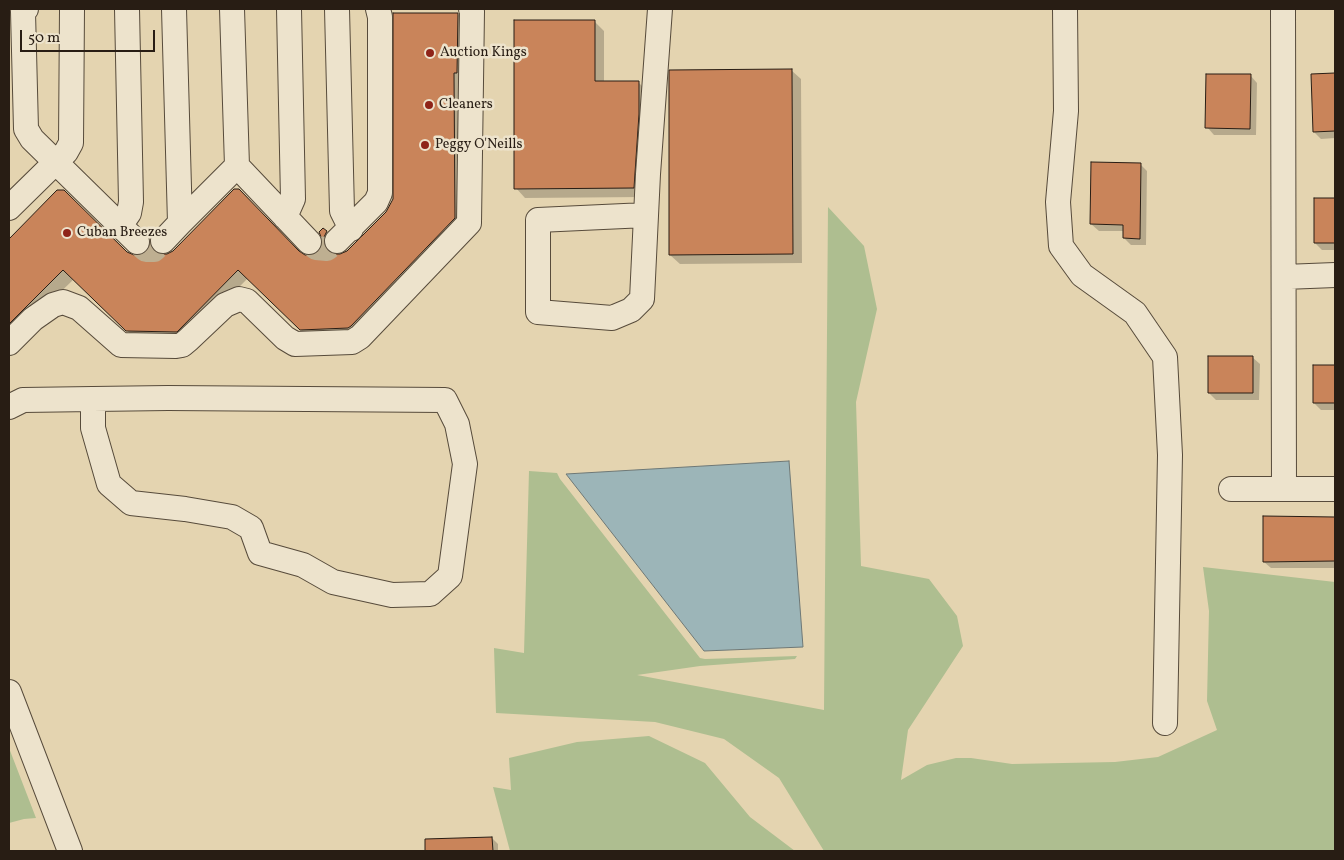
<!DOCTYPE html>
<style>
body{margin:0}
#map{position:relative;width:1344px;height:860px;overflow:hidden;background:#e4d4b0;font-family:Vollkorn,serif}
canvas{display:block}
.frame{position:absolute;inset:0;border:10px solid #281d14;pointer-events:none}
.scale{position:absolute;left:20px;top:30px;width:135px;height:22px;box-sizing:border-box;border:2px solid #281d14;border-top:0;padding-left:6px;font-size:15px;line-height:18px;white-space:nowrap;color:#281d14;-webkit-text-stroke:4px #ede3cc;paint-order:stroke}
</style>
<div id="map">
<canvas width="1344" height="860"></canvas>
<div class="frame"></div>
<div class="scale">50 m</div>
</div>
<script>
const g = document.querySelector('canvas').getContext('2d');
g.lineJoin = 'round';
function fillPath(path, color) {
  g.fillStyle = color;
  g.fill(path, 'evenodd');
}
function toPath(rows) {
  const path = new Path2D();
  for (const r of rows) {
    path.moveTo(r[0], r[1]);
    for (let i = 2; i < r.length; i += 2) path.lineTo(r[i], r[i + 1]);
  }
  return path;
}
function trace(path, color, width, dash) {
  g.strokeStyle = color;
  g.lineWidth = width;
  g.lineCap = dash ? 'butt' : 'round';
  g.setLineDash(dash || []);
  g.stroke(path);
}
function label(font, color, halo, rows, align = 'center') {
  g.font = font + ' Vollkorn,serif';
  g.lineWidth = 5;
  g.setLineDash([]);
  g.textBaseline = 'middle';
  g.strokeStyle = halo;
  g.fillStyle = color;
  for (const [text, x, y, turn = 0] of rows) {
    g.save();
    g.translate(x, y);
    g.rotate((+turn || 0) * Math.PI / 180);
    g.textAlign = isNaN(turn) ? turn : align;
    if (halo) g.strokeText(text, 0, 0);
    g.fillText(text, 0, 0);
    g.restore();
  }
}
fillPath(toPath([
 [828,207,864,246,877,309,856,402,861,566,929,579,957,616,963,646,908,730,901,780,927,765,956,758,971,758,1012,764,1115,762,1158,757,1217,730,1207,701,1209,611,1203,567,1335,582,1335,851,824,851,779,778,724,739,655,722,496,713,494,648,524,653,529,471,557,473,560,479,700,658,705,659,797,656,795,659,700,666,637,675,824,710],
 [649,736,705,763,750,817,795,851,510,851,493,787,511,790,509,758,577,742],
 [9,748,36,818,24,819,9,823]
]), '#aebe90');
const water = toPath([
 [789,461,803,647,704,651,566,474,789,461]
]);
fillPath(water, '#9cb5b8');
trace(water, '#6e7876', 1);
fillPath(toPath([
 [458,14,467,24,464,228,361,335,310,339,248,278,186,341,137,340,74,279,9,342,9,241,58,192,127,253,134,257,157,254,300,253,305,256,312,257,320,253,324,246,323,229,336,242,333,248,333,255,341,255,363,238,387,212,394,200],
 [594,21,604,31,604,82,638,82,648,92,643,197,525,198,516,188],
 [791,70,801,79,802,263,680,264,670,255],
 [1335,74,1335,138,1321,139,1314,132,1312,75],
 [1250,75,1257,83,1256,135,1214,135,1207,127],
 [1140,164,1147,171,1146,245,1131,245,1124,238,1124,231,1099,231,1091,224],
 [1315,199,1335,199,1335,250,1322,250,1315,243],
 [150,231,162,242,160,246,151,237,148,233],
 [1252,357,1260,364,1259,400,1216,400,1209,393],
 [1314,366,1335,366,1335,410,1321,410,1314,403],
 [1264,517,1335,518,1335,568,1271,568,1264,562],
 [492,838,498,844,498,851,443,851,443,839]
]), '#0003');
const building = toPath([
 [393,13,458,13,457,73,454,73,455,218,351,326,348,328,300,330,238,270,177,332,126,331,63,270,9,324,9,239,57,190,64,190,127,252,134,255,140,255,146,252,150,246,154,251,160,254,167,254,173,251,234,189,239,189,299,251,305,255,312,255,319,252,322,245,322,239,319,232,323,228,327,231,324,237,324,244,328,251,333,254,340,254,347,251,386,212,393,199,393,13],
 [514,20,595,20,595,81,639,81,639,114,634,188,514,189,514,20],
 [792,69,793,254,669,255,669,70,792,69],
 [1335,73,1335,131,1313,132,1311,74,1335,73],
 [1206,74,1251,74,1250,129,1205,128,1206,74],
 [1091,162,1141,163,1140,239,1123,238,1123,225,1090,224,1091,162],
 [1314,198,1335,198,1335,243,1314,243,1314,198],
 [1208,356,1253,356,1253,393,1208,393,1208,356],
 [1313,365,1335,365,1335,403,1313,403,1313,365],
 [1263,516,1335,517,1335,561,1263,562,1263,516],
 [492,837,493,851,425,851,425,839,492,837]
]);
fillPath(building, '#c9845a');
trace(building, '#281d14', 1);
trace(toPath([
 [137,242,146,250,154,250,163,241],
 [309,242,316,248,327,249,337,241]
]), '#beaf91', 24, [24, 12]);
const minor = toPath([
 [26,9,23,12,26,129,32,139,137,242],
 [174,9,180,223],
 [232,9,237,166],
 [337,9,342,211,351,229],
 [1065,9,1066,111,1058,202,1061,246,1082,275,1135,313,1165,357,1170,455,1165,723],
 [1283,9,1284,489],
 [9,208,66,152,71,143,72,9],
 [646,215,538,220,538,312,612,318,631,310,642,299,648,174,660,9],
 [285,217,293,199,289,9],
 [120,226,129,213,131,202,127,9],
 [163,241,180,223,237,166,309,242],
 [337,241,376,202,380,193,380,17,378,9],
 [1284,277,1335,275],
 [9,343,33,319,53,305,63,302,79,308,121,345,176,346,182,345,188,340,225,305,239,299,247,301,285,338,295,344,352,342,360,337,469,223,472,11,471,9],
 [9,407,23,400,93,399,168,398,445,400,457,424,465,464,450,576,430,594,392,595,333,582,303,565,260,553,251,528,232,517,185,509,131,503,109,484,93,428,93,399],
 [1231,489,1335,489],
 [9,692,70,851]
]);
trace(minor, '#574b3b', 26);
trace(minor, '#ede3cc', 24);
for (const [x, y, r, color] of [
 [430,53,5,"#8f2418"],
 [429,105,5,"#8f2418"],
 [425,145,5,"#8f2418"],
 [67,233,5,"#8f2418"]
]) {
  const dot = new Path2D();
  dot.arc(x, y, r, 0, 2 * Math.PI);
  g.fillStyle = color;
  g.fill(dot);
  trace(dot, '#ede3cc', 2);
}
label('14px', '#281d14', '#ede3cc', [
 ["Auction Kings",440,53],
 ["Cleaners",439,105],
 ["Peggy O'Neills",435,145],
 ["Cuban Breezes",77,233]
], 'left');
</script>
